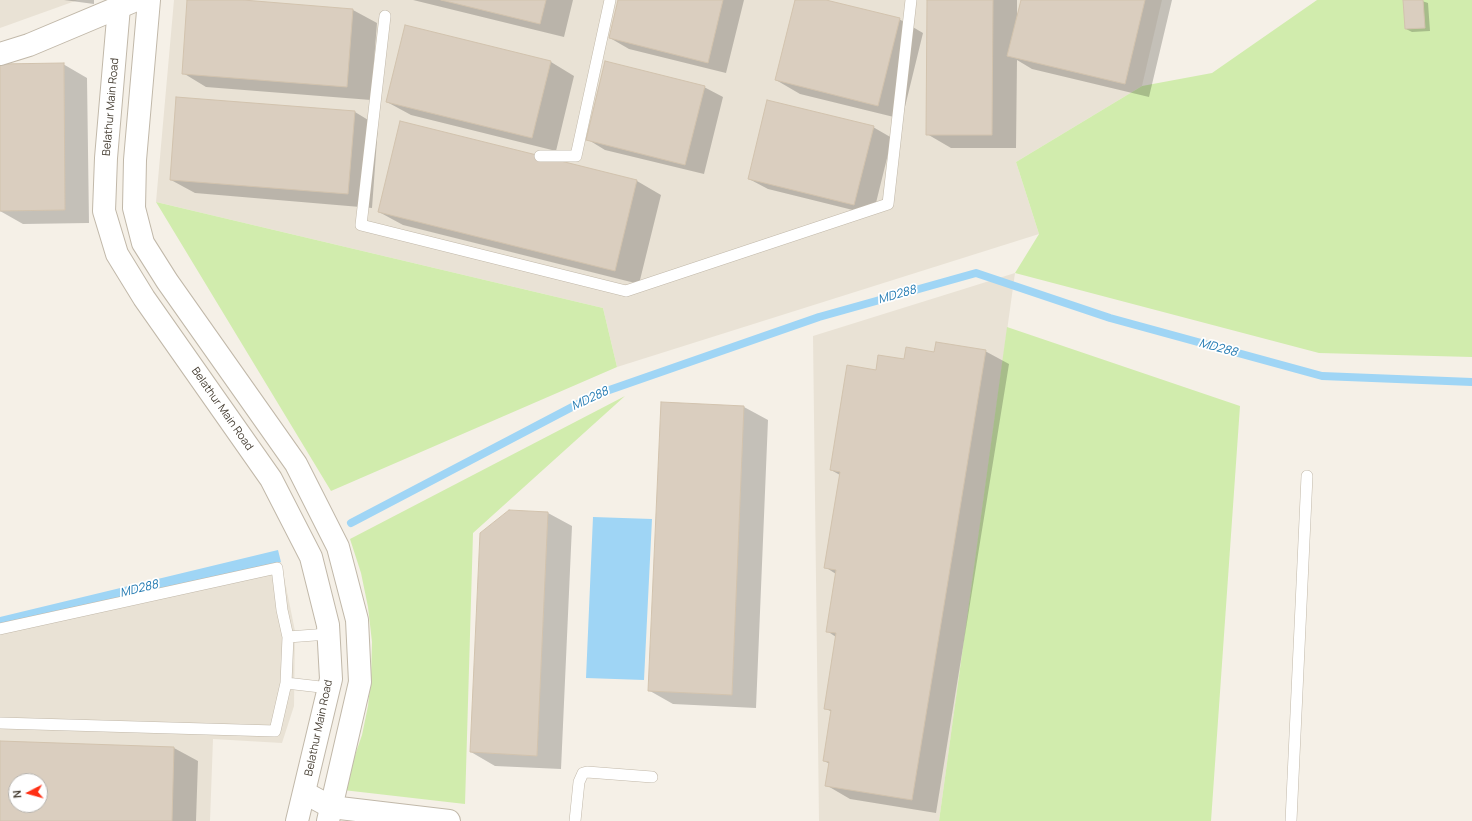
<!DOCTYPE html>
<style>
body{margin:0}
#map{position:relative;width:1472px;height:821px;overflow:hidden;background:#f5f0e7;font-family:Manrope,sans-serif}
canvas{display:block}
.north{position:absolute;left:8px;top:773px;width:40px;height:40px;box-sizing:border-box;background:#fff;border:1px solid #b6b3ae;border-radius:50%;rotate:264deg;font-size:11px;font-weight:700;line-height:16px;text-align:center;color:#484035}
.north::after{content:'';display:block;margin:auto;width:14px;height:18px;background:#ff2f14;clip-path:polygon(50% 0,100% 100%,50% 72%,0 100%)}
</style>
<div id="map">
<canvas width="1472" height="821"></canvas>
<div class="north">N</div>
</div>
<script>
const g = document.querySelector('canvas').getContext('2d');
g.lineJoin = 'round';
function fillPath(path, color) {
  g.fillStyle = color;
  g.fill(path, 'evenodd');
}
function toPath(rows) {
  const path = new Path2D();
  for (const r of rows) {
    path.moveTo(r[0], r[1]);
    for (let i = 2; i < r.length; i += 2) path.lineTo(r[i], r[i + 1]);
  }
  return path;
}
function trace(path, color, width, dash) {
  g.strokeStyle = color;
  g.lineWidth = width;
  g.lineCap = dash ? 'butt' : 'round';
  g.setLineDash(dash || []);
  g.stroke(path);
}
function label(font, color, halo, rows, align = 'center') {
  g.font = font + ' Manrope,sans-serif';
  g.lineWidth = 3.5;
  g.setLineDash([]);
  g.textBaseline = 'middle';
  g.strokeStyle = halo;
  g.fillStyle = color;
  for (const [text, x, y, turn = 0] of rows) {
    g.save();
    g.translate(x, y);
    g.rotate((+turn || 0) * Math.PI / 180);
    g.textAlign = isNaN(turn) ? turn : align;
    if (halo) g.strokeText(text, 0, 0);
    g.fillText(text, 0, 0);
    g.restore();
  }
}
fillPath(toPath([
 [0,0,78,0,0,28],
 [174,0,1162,0,1142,86,1016,162,1039,234,617,367,603,308,156,202],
 [1015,273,939,821,819,821,813,336],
 [281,562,295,631,294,706,282,743,213,739,210,821,0,821,0,629],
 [16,781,40,781,40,805,16,805]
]), '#e9e2d5');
fillPath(toPath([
 [1317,0,1472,0,1472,357,1319,353,1015,273,1039,234,1016,162,1142,86,1212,73],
 [156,202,603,308,617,367,331,491],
 [1007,327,1240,406,1211,821,939,821],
 [625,396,473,533,465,804,343,790,362,735,368,706,371,677,372,642,368,607,361,573,350,539]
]), '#d1ecad');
fillPath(toPath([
 [593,517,652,519,644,680,586,678],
 [278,550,281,562,0,629,0,617]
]), '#9fd5f5');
fillPath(toPath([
 [64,0,94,0,94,4],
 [188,0,231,0,353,10,377,23,371,100,206,87,183,73],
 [413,0,573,0,564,37],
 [619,0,744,0,726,73,629,49,610,38],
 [796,0,822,0,899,19,923,33,902,119,800,94,776,80],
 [928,0,1017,0,1017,16,1022,0,1172,0,1149,97,1032,69,1017,60,1016,148,951,148,927,134],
 [1419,0,1428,3,1430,31,1412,32,1406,29],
 [551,62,574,76,556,151,411,115,387,102],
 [63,64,87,78,89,223,23,224,0,211,0,65],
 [704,87,723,97,704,174,605,150,587,139],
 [355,112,378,126,372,208,195,193,171,180],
 [401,123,637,181,661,195,639,284,403,225,379,212],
 [873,127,892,138,873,215,768,189,749,179],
 [985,351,1009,364,936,813,850,799,826,785,830,764,824,761,832,712,825,708,836,637,827,631,836,574,825,567,840,475,831,470,877,371,935,353],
 [662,403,744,407,768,420,756,708,673,704,650,691],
 [548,513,572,526,561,769,495,766,471,752],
 [0,742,174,748,198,761,196,821,0,821],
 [16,781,40,781,40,805,16,805]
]), '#0003');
trace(toPath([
 [351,523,595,395,819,317,976,273,1110,318,1322,376,1472,382]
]), '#9fd5f5', 8);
const building = toPath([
 [187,0,243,0,353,9,347,87,182,74,187,0],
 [441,0,546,0,540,24,441,0],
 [618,0,723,0,708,63,609,38,618,0],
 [795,0,826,0,900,18,878,106,775,80,795,0],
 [927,0,993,0,992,135,926,135,927,0],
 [1021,0,1145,0,1125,84,1007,56,1021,0],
 [1403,0,1423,0,1425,28,1405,29,1403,0],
 [405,25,551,61,532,138,386,102,405,25],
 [605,61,705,86,685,165,586,140,605,61],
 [64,63,65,210,0,211,0,64,64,63],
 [176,97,355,111,348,194,170,180,176,97],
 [767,100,874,126,854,205,748,179,767,100],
 [400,121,637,180,615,271,378,212,400,121],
 [936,342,986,350,912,800,825,786,829,762,823,761,831,710,824,709,836,633,826,632,836,570,824,568,840,472,830,470,847,365,876,370,878,355,904,359,906,347,934,352,936,342],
 [661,402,744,406,732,695,648,691,661,402],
 [509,510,548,512,537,756,470,752,480,533,509,510],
 [0,741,174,747,172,821,0,821,0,741],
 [16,781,40,781,40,805,16,805,16,781]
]);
fillPath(building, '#dacebf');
trace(building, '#d2c3ae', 1);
const service = toPath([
 [385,16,361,225,626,291,888,204,911,0],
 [540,156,576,156,610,0],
 [0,629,277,568,282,610,288,637],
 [286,683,329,688],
 [0,723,275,731,286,683,288,637,328,634],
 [575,821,579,782,583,773,587,772,652,777],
 [1291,821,1307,476]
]);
const minor = toPath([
 [0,54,29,45,136,0],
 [305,793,331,807,449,821]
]);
const tertiary = toPath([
 [121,0,119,7,106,158,104,211,117,254,144,298,271,479,311,557,328,625,331,679,297,821],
 [149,0,135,160,134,208,143,243,167,281,296,464,338,547,357,620,360,682,328,821]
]);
trace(service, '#c1b8a9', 12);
trace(minor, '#c1b8a9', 24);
trace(tertiary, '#c1b8a9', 24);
trace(service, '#fff', 11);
trace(minor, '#fff', 22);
trace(tertiary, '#fff', 22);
label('11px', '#484035', '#fff', [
 ["Belathur Main Road",111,107,-85],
 ["Belathur Main Road",222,409,55],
 ["Belathur Main Road",319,728,-78]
]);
label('italic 12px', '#267cb3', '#fff', [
 ["MD288",897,295,-16],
 ["MD288",1218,348,15],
 ["MD288",590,399,-25],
 ["MD288",139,589,-14]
]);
</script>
